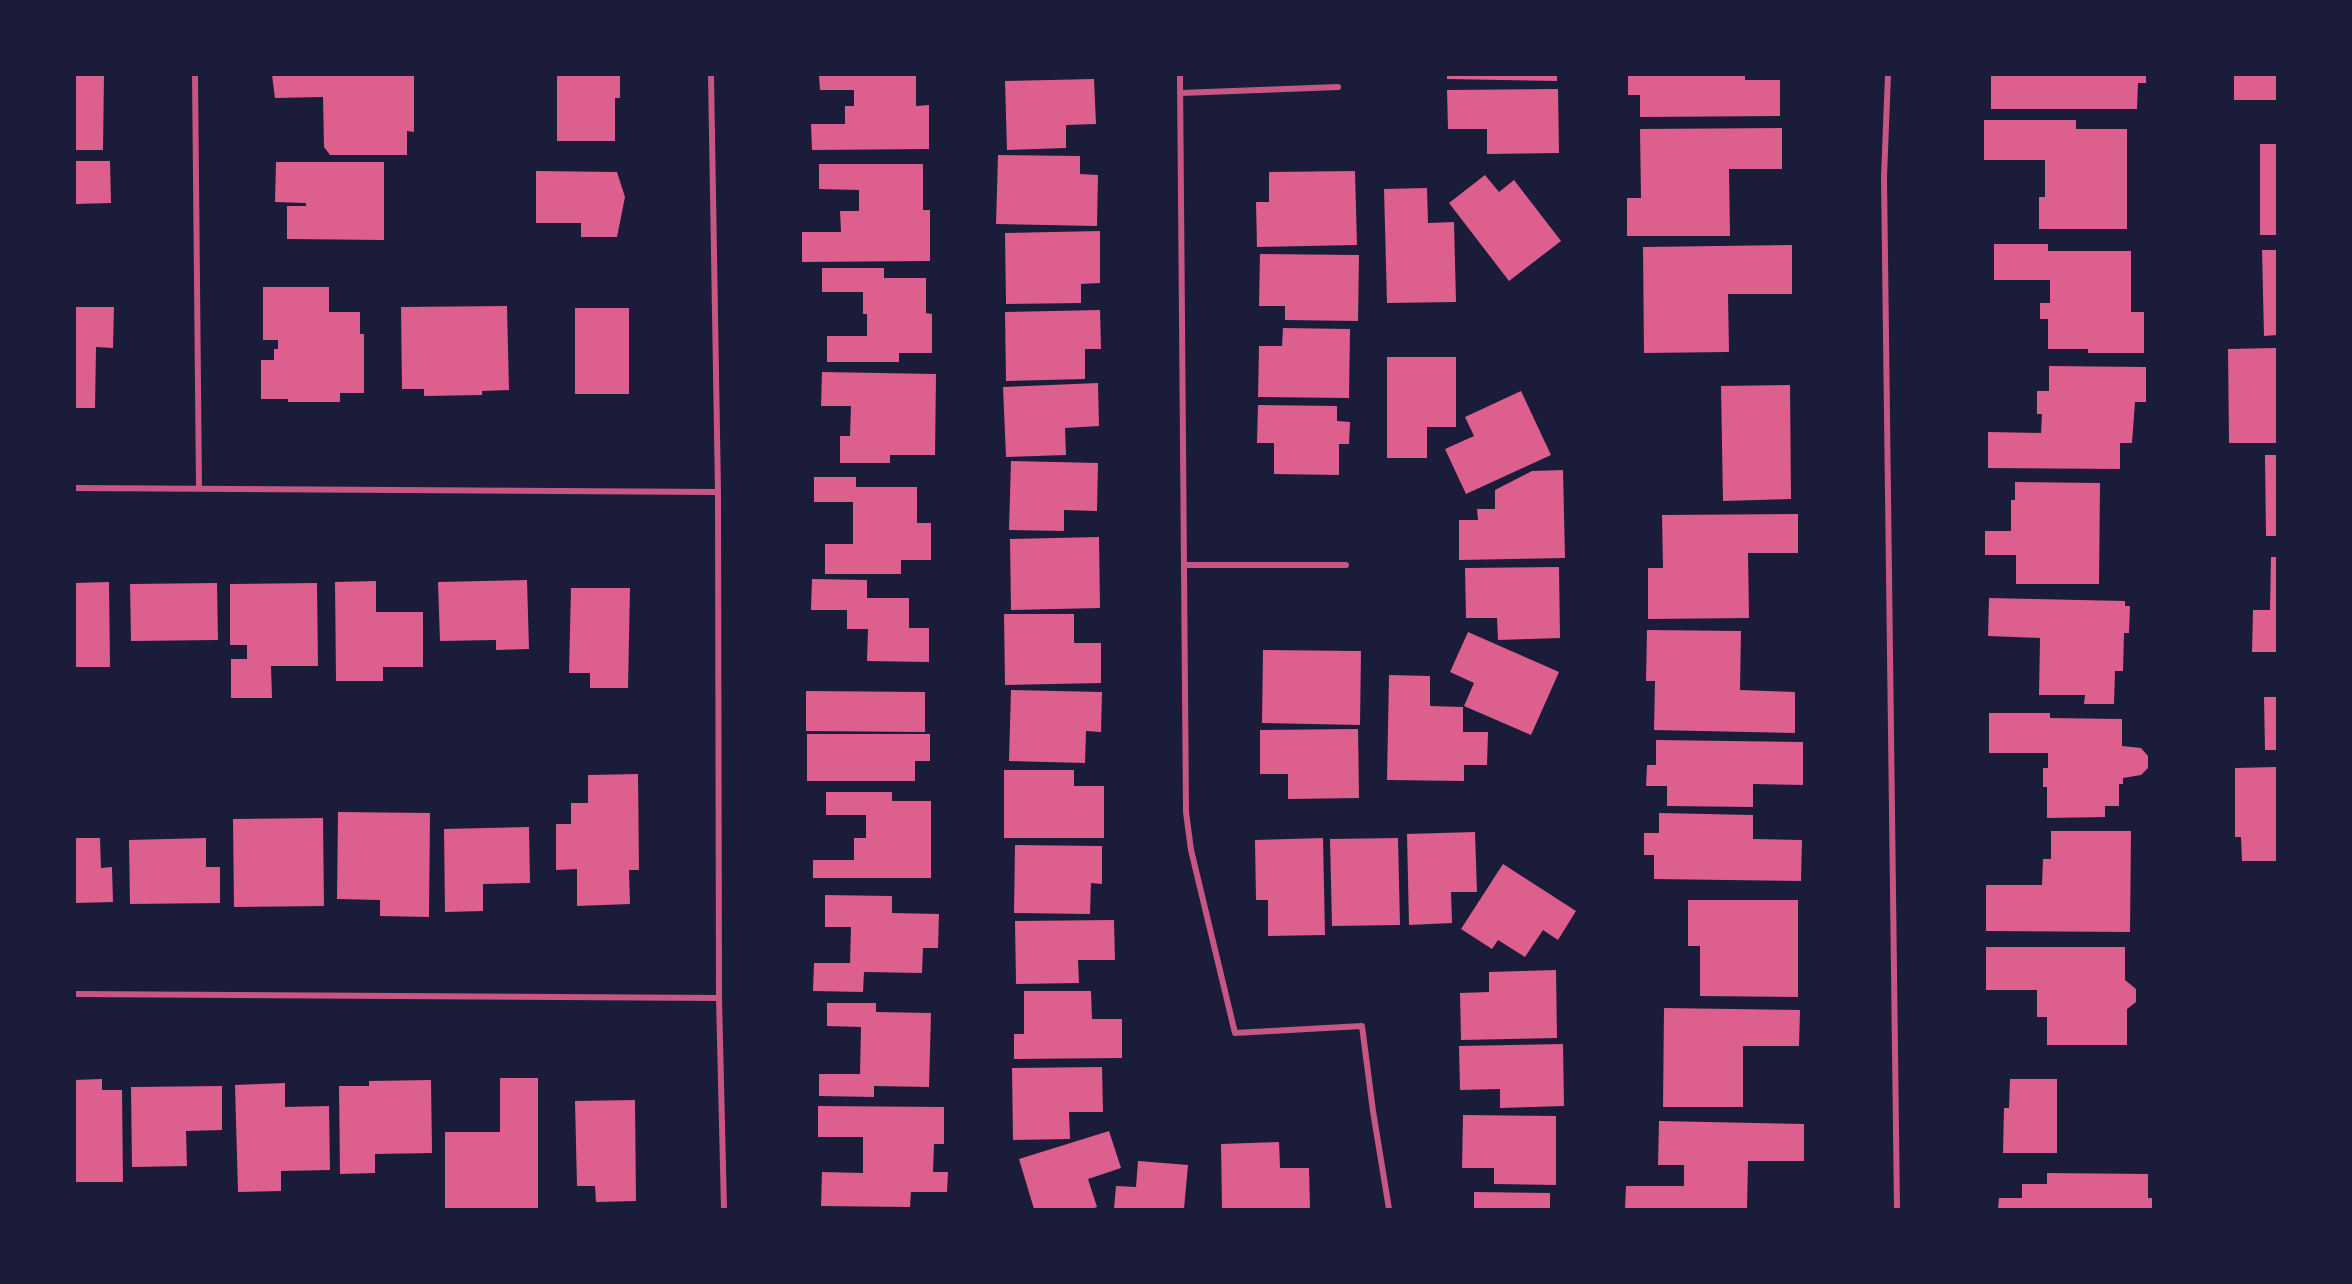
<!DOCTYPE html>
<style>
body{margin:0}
#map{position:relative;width:2352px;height:1284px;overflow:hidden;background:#1b1b3a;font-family:"Times New Roman",serif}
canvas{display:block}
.frame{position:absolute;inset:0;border:76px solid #1b1b3a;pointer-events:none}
</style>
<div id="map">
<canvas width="2352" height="1284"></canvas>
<div class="frame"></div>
</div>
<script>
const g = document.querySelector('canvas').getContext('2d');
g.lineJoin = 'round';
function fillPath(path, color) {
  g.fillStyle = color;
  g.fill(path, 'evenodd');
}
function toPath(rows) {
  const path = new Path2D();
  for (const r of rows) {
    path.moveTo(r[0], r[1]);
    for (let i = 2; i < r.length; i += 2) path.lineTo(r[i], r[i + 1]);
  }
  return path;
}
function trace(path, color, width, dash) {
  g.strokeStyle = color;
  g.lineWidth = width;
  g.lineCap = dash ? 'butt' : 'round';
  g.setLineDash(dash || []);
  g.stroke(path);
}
fillPath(toPath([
 [75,75,104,75,103,150,75,150],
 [272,75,414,75,414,132,407,131,407,155,330,155,324,147,323,97,275,98],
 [557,75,620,75,620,98,615,98,615,141,557,141],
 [819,75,916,75,916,106,929,105,929,149,812,150,811,124,845,124,845,106,854,106,854,90,820,90],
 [1447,75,1557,75,1557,81,1447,79],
 [1628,75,1745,75,1745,80,1780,80,1780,116,1640,117,1640,95,1628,95],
 [1991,75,2146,75,2146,83,2138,83,2137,109,1991,109],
 [2234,75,2277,75,2277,100,2234,100],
 [1094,79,1096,124,1066,125,1066,148,1007,150,1005,81],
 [1558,89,1559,153,1487,154,1487,129,1448,129,1447,90],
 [1984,120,2076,120,2076,129,2127,129,2127,229,2039,229,2039,197,2045,197,2045,160,1984,160],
 [1782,128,1782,169,1729,169,1730,236,1627,236,1627,198,1641,198,1640,129],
 [2260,144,2277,144,2277,235,2260,235],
 [998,155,1080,156,1080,174,1098,175,1097,226,996,224],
 [75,161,110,161,111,203,75,204],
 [276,162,384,162,384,240,287,239,287,206,306,206,306,203,275,202],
 [819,164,923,164,923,210,930,210,930,261,802,262,802,232,841,232,840,211,859,211,859,190,819,189],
 [536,171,617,172,625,197,617,237,581,237,581,223,536,223],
 [1355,171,1357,245,1257,247,1256,202,1269,202,1269,172],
 [1485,175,1499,192,1514,180,1561,241,1509,281,1449,203],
 [1427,188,1428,223,1454,222,1456,302,1387,303,1384,189],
 [1100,231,1100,283,1081,284,1081,303,1006,304,1005,233],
 [1994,244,2048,244,2048,251,2131,251,2131,312,2144,312,2144,353,2088,353,2088,349,2048,349,2048,319,2040,319,2040,303,2050,303,2050,280,1994,280],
 [1792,245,1792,294,1728,294,1729,352,1644,353,1643,247],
 [2262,250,2277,250,2277,335,2264,336],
 [1260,254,1359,255,1358,321,1285,320,1285,306,1259,306],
 [822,268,884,268,884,278,926,278,926,313,932,314,932,353,899,353,899,362,827,362,827,336,867,336,867,314,863,314,863,292,822,292],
 [263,287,329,287,329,312,360,312,360,334,364,334,364,393,340,393,340,402,288,402,288,399,261,399,261,360,274,360,274,349,278,349,278,340,263,340],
 [507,306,509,390,482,391,482,395,424,396,424,389,402,389,401,307],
 [75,307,114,307,113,348,96,347,95,408,75,408],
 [575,308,629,308,629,394,575,394],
 [1100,310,1101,349,1085,349,1085,379,1006,381,1005,312],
 [1283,328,1350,329,1349,398,1258,397,1259,346,1282,346],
 [2277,348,2277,443,2229,443,2228,349],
 [1387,357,1456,357,1456,427,1427,427,1427,458,1387,458],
 [2049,366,2146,367,2146,402,2135,402,2132,443,2120,443,2120,469,1988,468,1988,432,2041,433,2042,414,2037,414,2037,391,2049,391],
 [822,372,936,374,935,455,890,455,890,463,840,463,840,436,850,436,851,406,821,406],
 [1098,383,1099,426,1065,428,1066,455,1006,457,1003,387],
 [1790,385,1791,499,1723,501,1721,386],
 [1521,391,1551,455,1466,494,1445,449,1474,436,1465,417],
 [1258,405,1337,406,1337,421,1350,422,1349,444,1339,444,1339,475,1274,474,1274,443,1257,443],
 [2265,455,2277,455,2277,536,2266,536],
 [1011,461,1098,463,1097,511,1064,510,1064,531,1009,530],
 [1563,470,1565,558,1459,560,1459,520,1478,520,1477,509,1495,509,1495,490,1532,471],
 [814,477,856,477,856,487,917,487,917,523,931,523,931,560,901,560,901,574,825,574,825,544,853,544,853,502,814,502],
 [2015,482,2100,483,2099,584,2016,584,2016,555,1985,555,1985,531,2011,531,2011,500,2015,500],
 [1798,514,1798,553,1748,553,1749,618,1648,619,1648,568,1663,568,1662,515],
 [1099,537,1100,608,1011,610,1010,539],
 [2271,557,2277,557,2277,652,2252,652,2253,610,2270,610],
 [1559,567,1560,638,1498,640,1497,618,1466,618,1465,568],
 [812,579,867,580,867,598,909,598,909,628,929,628,929,662,867,661,868,629,847,629,847,610,811,610],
 [527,580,529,649,496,650,496,640,440,641,438,582],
 [376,581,376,612,423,612,423,667,383,667,383,681,336,681,335,582],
 [109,582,110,667,75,667,75,583],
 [217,583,218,640,131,641,130,584],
 [317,583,318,666,271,666,272,698,231,698,231,659,247,659,247,645,230,645,230,584],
 [571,588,630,588,628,688,590,688,590,673,569,673],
 [1989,598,2125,601,2125,606,2130,606,2129,633,2124,633,2123,671,2115,671,2114,704,2084,704,2085,695,2039,695,2040,638,1988,636],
 [1004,614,1074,614,1074,643,1101,643,1101,683,1005,685],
 [1647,630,1741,631,1740,690,1795,692,1795,733,1654,730,1655,681,1646,681],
 [1468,632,1559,672,1531,735,1464,706,1474,683,1450,672],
 [1263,650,1361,651,1360,725,1262,723],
 [1389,675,1430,676,1430,706,1463,707,1463,732,1488,732,1487,765,1464,765,1464,781,1387,780],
 [1011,690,1102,692,1101,732,1086,731,1085,763,1009,761],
 [806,691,925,692,925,732,806,731],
 [2264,697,2277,697,2277,750,2265,750],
 [1989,713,2050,713,2050,718,2122,719,2122,746,2141,748,2148,756,2148,768,2141,775,2123,778,2123,784,2119,784,2119,806,2105,806,2105,817,2047,818,2047,787,2043,787,2043,768,2048,768,2048,753,1989,753],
 [1358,729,1359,798,1288,799,1288,774,1260,774,1260,730],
 [807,734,930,734,930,761,915,761,915,781,807,781],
 [1656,740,1803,742,1803,785,1753,784,1753,807,1667,806,1667,786,1646,786,1647,765,1656,765],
 [2277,767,2277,861,2242,861,2241,837,2235,837,2235,768],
 [1004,770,1074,770,1074,786,1104,786,1104,838,1004,838],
 [638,774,639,870,629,870,630,904,577,906,577,869,556,870,556,824,571,824,571,803,588,803,588,775],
 [826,792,892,792,892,801,931,801,931,878,813,878,813,860,854,860,854,838,866,838,866,815,826,815],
 [338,812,430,813,429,917,380,916,380,900,337,899],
 [1659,813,1753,815,1753,839,1802,840,1801,881,1654,879,1654,855,1644,855,1644,833,1659,833],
 [323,818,324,906,234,907,233,819],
 [529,827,530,883,483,884,483,911,445,912,444,829],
 [2051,831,2131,831,2130,932,1986,931,1986,885,2042,885,2043,859,2051,859],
 [1475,832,1477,892,1451,892,1452,923,1409,925,1407,834],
 [75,838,100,838,101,868,112,867,113,902,75,903],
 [206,838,206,867,220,867,220,903,130,904,129,840],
 [1323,838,1325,935,1268,936,1268,900,1256,900,1255,840],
 [1398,838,1400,925,1332,926,1330,839],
 [1015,845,1102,846,1102,884,1091,883,1090,914,1014,913],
 [1503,864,1576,911,1558,940,1543,930,1525,957,1498,940,1492,949,1461,929],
 [825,895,892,896,892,913,939,914,938,948,923,948,922,973,864,972,863,992,813,991,814,963,850,963,851,927,825,927],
 [1688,900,1798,900,1798,997,1700,996,1700,946,1688,946],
 [1114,920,1115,960,1078,960,1079,983,1016,984,1015,921],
 [1986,947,2125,947,2125,980,2136,989,2136,1002,2127,1009,2127,1045,2047,1045,2047,1017,2037,1017,2037,990,1986,990],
 [1556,970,1557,1038,1461,1040,1460,993,1489,992,1489,972],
 [1024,991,1091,991,1092,1019,1122,1019,1122,1058,1014,1059,1014,1034,1024,1034],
 [827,1003,876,1003,876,1012,931,1013,929,1087,874,1086,874,1097,819,1096,819,1074,860,1074,861,1027,827,1026],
 [1664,1008,1800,1010,1799,1046,1743,1046,1743,1107,1663,1107],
 [1563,1044,1564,1106,1500,1108,1500,1089,1460,1090,1459,1046],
 [1102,1067,1103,1112,1069,1112,1070,1139,1013,1140,1012,1068],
 [500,1078,538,1078,538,1209,445,1209,445,1132,500,1132],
 [102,1079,102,1090,122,1090,123,1182,75,1182,75,1080],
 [2010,1079,2057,1079,2057,1153,2003,1153,2004,1108,2009,1108],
 [431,1080,432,1153,375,1154,375,1173,340,1174,339,1086,369,1086,369,1081],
 [285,1083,285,1107,329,1106,330,1170,281,1171,281,1191,238,1192,235,1085],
 [222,1086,222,1130,186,1131,187,1166,132,1167,131,1087],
 [635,1100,636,1201,596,1202,595,1186,577,1186,575,1101],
 [818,1106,944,1107,944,1144,934,1144,933,1172,948,1172,947,1192,911,1192,910,1207,821,1206,822,1172,863,1173,863,1137,818,1137],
 [1463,1115,1556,1116,1556,1185,1494,1184,1494,1168,1462,1168],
 [1659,1121,1804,1124,1804,1161,1748,1161,1747,1209,1625,1209,1626,1186,1684,1186,1684,1165,1658,1165],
 [1109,1131,1121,1168,1088,1179,1097,1207,1091,1209,1034,1209,1019,1159],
 [1279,1142,1280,1168,1309,1168,1310,1209,1222,1209,1221,1144],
 [1138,1161,1188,1165,1184,1209,1114,1209,1116,1186,1136,1187],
 [2047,1173,2148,1174,2148,1198,2152,1198,2152,1209,1998,1209,1999,1198,2022,1198,2022,1184,2047,1184],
 [1474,1192,1550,1193,1550,1209,1474,1209]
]), '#dd5f8e');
trace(toPath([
 [195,75,199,488],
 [711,75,718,492,719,998,724,1209],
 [1180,75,1186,812,1191,850,1235,1033,1362,1026,1373,1111,1389,1209],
 [1888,75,1884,177,1897,1209],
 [1181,93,1338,87],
 [75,488,718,492],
 [1184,565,1346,565],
 [75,994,719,998]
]), '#c65784', 6);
</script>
